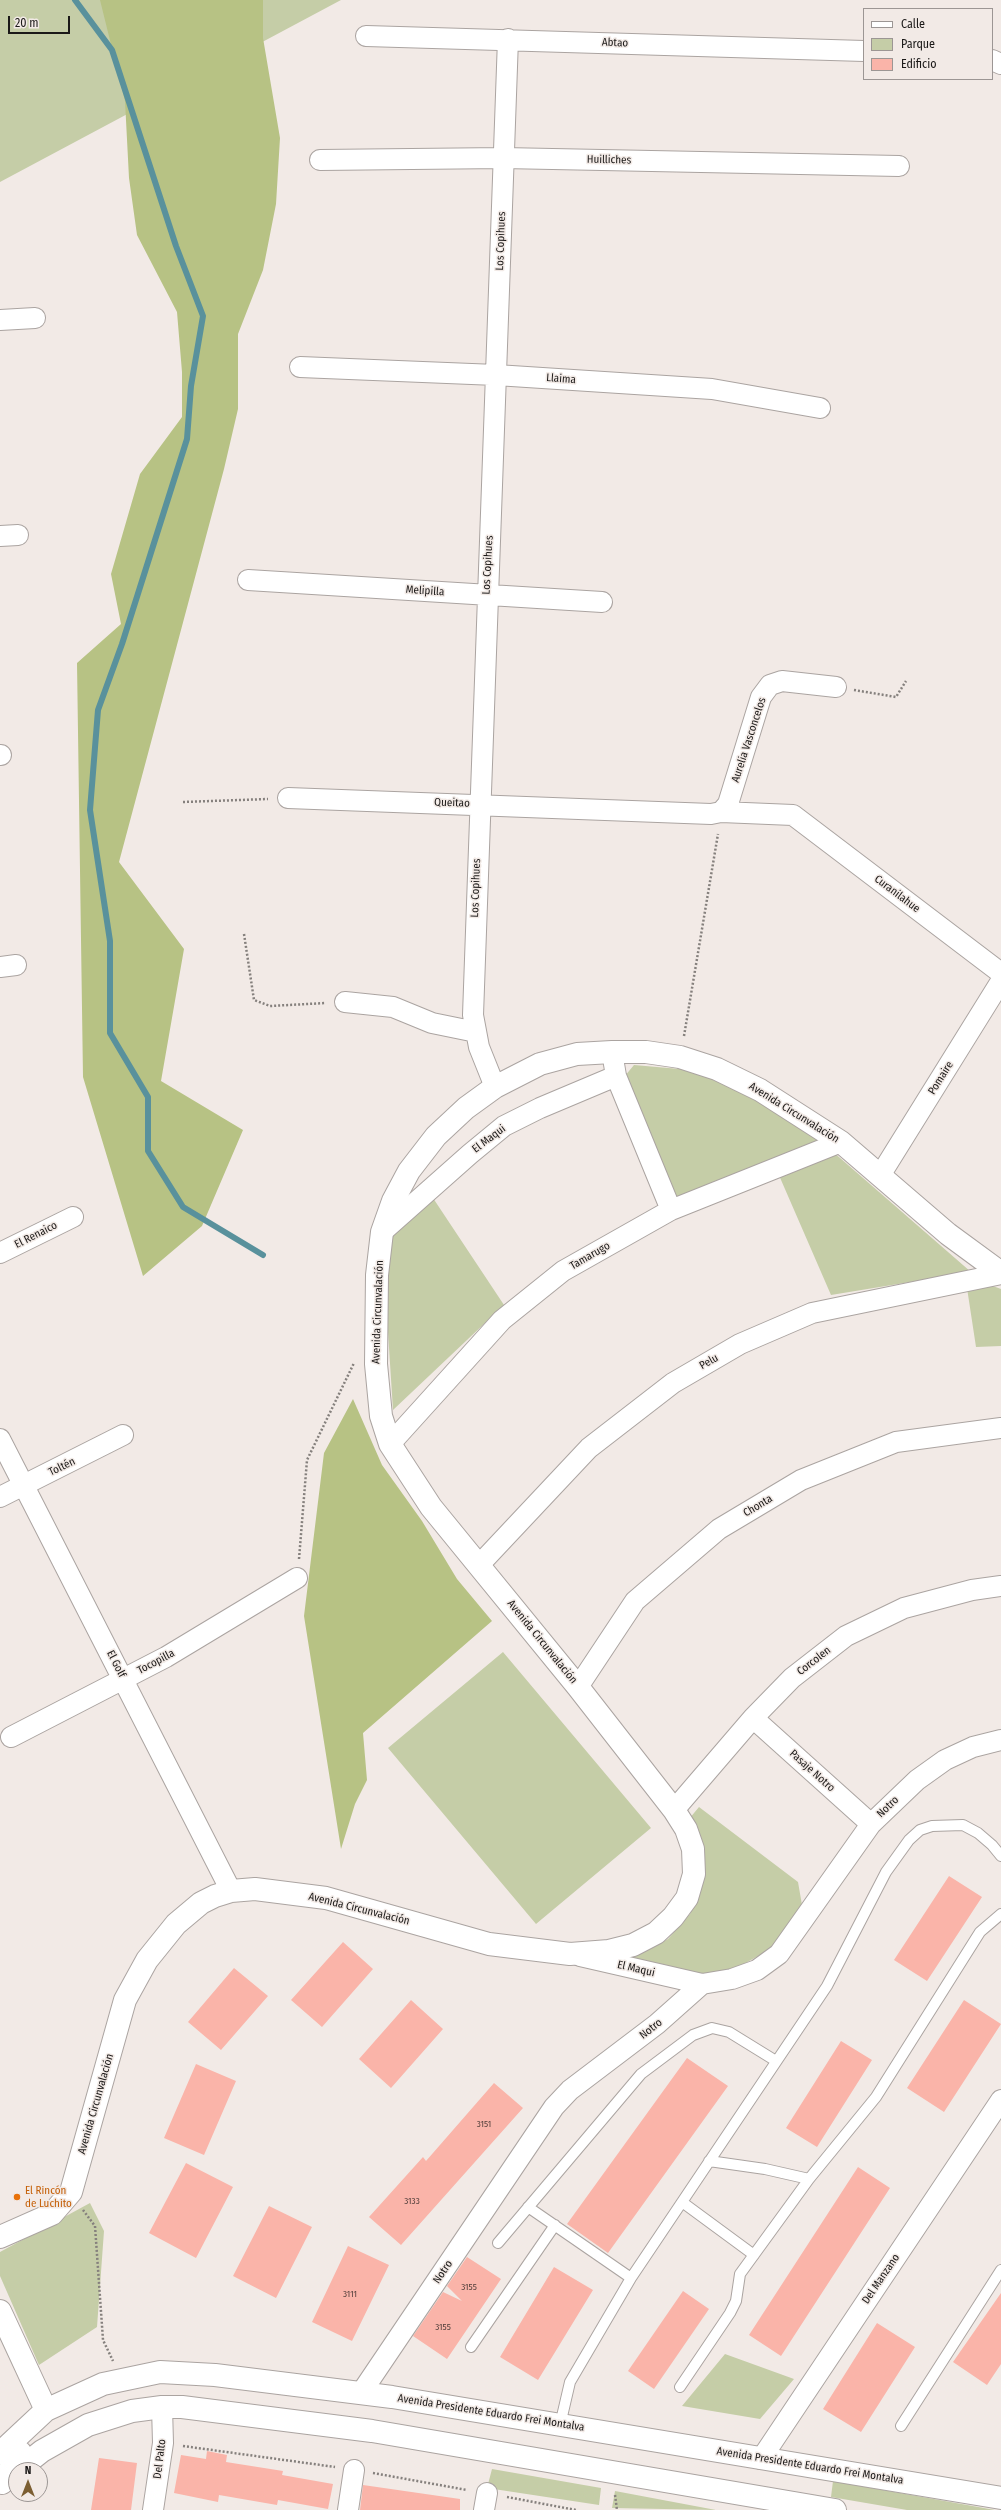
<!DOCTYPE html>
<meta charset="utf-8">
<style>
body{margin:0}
#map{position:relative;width:1001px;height:2510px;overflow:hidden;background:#f2eae6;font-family:"Fira Sans Condensed",sans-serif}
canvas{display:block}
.legend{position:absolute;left:863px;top:8px;width:130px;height:72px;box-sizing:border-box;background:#f2eae6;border:1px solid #9c9694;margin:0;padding:5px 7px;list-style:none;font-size:12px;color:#1b1918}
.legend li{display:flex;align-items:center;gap:8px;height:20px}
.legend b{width:20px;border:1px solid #9c9694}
.north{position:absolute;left:8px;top:2462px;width:40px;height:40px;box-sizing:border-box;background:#f2eae6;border:1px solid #9c9694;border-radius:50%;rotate:0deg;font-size:11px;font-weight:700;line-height:16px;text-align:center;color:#1b1918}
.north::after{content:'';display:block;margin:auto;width:14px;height:18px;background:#7c5e32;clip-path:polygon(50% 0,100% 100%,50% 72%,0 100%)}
.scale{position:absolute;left:8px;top:16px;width:62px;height:18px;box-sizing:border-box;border:2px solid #1b1918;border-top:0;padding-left:5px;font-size:12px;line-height:14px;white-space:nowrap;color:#1b1918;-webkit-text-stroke:3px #f2eae6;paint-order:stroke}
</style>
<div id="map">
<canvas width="1001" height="2510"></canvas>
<ul class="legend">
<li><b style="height:5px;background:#fff"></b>Calle</li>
<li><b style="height:11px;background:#c5cda7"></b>Parque</li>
<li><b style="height:11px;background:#fab4a9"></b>Edificio</li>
</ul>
<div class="north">N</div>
<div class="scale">20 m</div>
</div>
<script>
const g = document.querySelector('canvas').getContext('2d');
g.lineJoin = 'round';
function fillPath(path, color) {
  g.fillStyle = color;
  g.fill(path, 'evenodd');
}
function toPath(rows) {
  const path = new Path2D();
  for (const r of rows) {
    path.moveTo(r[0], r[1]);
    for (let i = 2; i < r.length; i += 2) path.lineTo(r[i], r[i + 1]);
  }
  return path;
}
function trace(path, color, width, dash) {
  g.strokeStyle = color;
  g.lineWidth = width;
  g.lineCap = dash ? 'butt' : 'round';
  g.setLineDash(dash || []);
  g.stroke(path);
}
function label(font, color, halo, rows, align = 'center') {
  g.font = font + ' "Fira Sans Condensed",sans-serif';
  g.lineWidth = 3;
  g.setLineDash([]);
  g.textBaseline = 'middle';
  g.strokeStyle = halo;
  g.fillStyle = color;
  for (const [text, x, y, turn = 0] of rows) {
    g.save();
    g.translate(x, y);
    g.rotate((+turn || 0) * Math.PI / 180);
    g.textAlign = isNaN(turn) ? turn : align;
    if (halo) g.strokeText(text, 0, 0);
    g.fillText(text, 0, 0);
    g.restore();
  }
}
fillPath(toPath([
 [0,0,341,0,0,182],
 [634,1065,691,1070,770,1105,825,1142,676,1202,624,1077],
 [832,1151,971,1272,831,1295,778,1173],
 [431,1195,504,1305,393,1410,386,1301,393,1225],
 [982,1282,1001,1289,1001,1346,976,1347,967,1288],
 [503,1652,651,1828,536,1924,388,1748],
 [699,1807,798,1882,802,1905,787,1930,769,1950,731,1971,699,1976,631,1958,668,1939,690,1914,703,1882,689,1819],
 [90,2203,104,2231,97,2327,39,2365,0,2276,0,2252],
 [725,2354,794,2379,760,2419,682,2406],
 [492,2469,601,2488,599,2505,487,2488],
 [833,2481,995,2510,907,2510,831,2497],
 [615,2491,716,2510,612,2508]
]), '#c5cda7');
fillPath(toPath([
 [100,0,263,0,263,38,280,138,276,204,263,270,238,334,238,409,224,469,119,862,184,949,161,1081,243,1130,202,1226,143,1276,83,1077,77,663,121,624,111,574,140,474,182,417,182,372,177,312,137,235,129,178,125,101],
 [353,1399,382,1465,422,1521,457,1579,492,1621,363,1733,367,1780,355,1804,341,1849,304,1616,324,1453]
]), '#b7c284');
trace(toPath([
 [75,0,112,50,176,246,203,316,191,386,187,439,122,644,98,710,90,810,110,941,110,1033,148,1097,148,1151,183,1207,263,1255]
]), '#59919c', 6);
fillPath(toPath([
 [949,1876,982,1897,927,1981,894,1960],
 [343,1942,373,1969,322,2027,291,2000],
 [234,1968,268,1996,221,2050,188,2022],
 [411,2000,443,2029,391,2088,359,2059],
 [964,2000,1001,2024,944,2112,907,2088],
 [841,2041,872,2060,817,2147,786,2128],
 [687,2058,728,2086,608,2253,567,2224],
 [196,2064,236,2081,204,2155,164,2138],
 [494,2083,523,2108,401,2245,369,2217,423,2157,426,2161],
 [186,2163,233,2187,196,2258,149,2233],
 [858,2167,890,2188,781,2356,749,2335],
 [269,2206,312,2227,276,2298,233,2276],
 [348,2246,389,2265,352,2341,312,2322],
 [467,2257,501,2279,447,2359,413,2336,443,2292,462,2301,447,2286],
 [554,2267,593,2290,538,2380,500,2357],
 [683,2291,709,2309,654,2389,628,2371],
 [1001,2293,1001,2364,987,2385,953,2362],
 [877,2323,915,2347,861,2432,823,2409],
 [207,2451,227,2455,226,2462,283,2471,282,2475,333,2484,328,2509,278,2500,277,2505,219,2495,218,2502,174,2493,181,2455,206,2459],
 [99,2458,137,2463,131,2510,91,2510],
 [363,2485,460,2499,460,2510,360,2510]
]), '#fab4a9');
const lane = toPath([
 [709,2161,765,2169,809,2179],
 [682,2202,754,2255],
 [528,2207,631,2278],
 [498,2243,641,2074,693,2035,712,2028,729,2032,776,2061],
 [471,2347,555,2225],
 [680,2387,730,2313,736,2301,740,2274,809,2179,876,2097,980,1932,1001,1914],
 [560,2425,570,2382,631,2278,827,1986,886,1872,909,1840,920,1830,932,1826,963,1825,978,1833,992,1845,1001,1856],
 [901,2426,1001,2270]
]);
const street = toPath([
 [366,36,864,51],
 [992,60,1001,64],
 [320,160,503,158,899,166],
 [0,320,35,318],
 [300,367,496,375,712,389,820,408],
 [0,536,18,535],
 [248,580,602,602],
 [0,755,1,755],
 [288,798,711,814,721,812,793,815,1001,973],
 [721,812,728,804,761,697,770,685,782,681,836,687],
 [0,967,16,965],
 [345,1002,393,1007,432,1023,476,1032],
 [616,1076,671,1210],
 [495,1087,479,1047,473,1015,508,39],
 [881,1174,1001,981],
 [382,1232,470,1154,504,1126,540,1108,616,1076,612,1052],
 [0,1253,73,1217],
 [0,1439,231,1891],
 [390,1444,502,1320,563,1271,671,1210,841,1142],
 [0,1497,123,1435],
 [480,1564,589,1448,673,1383,740,1344,812,1313,1001,1274],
 [578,1687,635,1601,719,1529,801,1480,896,1442,1001,1428],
 [753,1718,871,1824],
 [11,1737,166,1657,297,1578],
 [674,1810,753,1718,792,1678,846,1636,904,1608,972,1590,1001,1586],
 [580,1956,702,1984],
 [361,2393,554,2107,570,2090,657,2024,702,1984,732,1979,757,1970,779,1954,871,1824,917,1780,945,1760,973,1747,1001,1740],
 [761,2459,1001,2100],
 [153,2510,163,2443,162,2407],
 [348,2510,354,2470],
 [484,2510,487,2493]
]);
const secondary = toPath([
 [0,2237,52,2214,71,2192,125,2000,147,1960,176,1924,201,1903,215,1896,231,1891,255,1889,326,1898,489,1944,570,1954,609,1951,633,1945,656,1933,673,1917,687,1898,694,1874,693,1849,686,1829,674,1810,578,1687,431,1507,390,1444,381,1416,376,1364,377,1275,382,1232,393,1201,409,1171,436,1136,466,1108,495,1087,540,1064,577,1054,612,1052,646,1052,680,1057,717,1069,760,1090,841,1142,948,1234,1001,1273],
 [0,2311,46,2410],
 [0,2453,46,2410,103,2384,160,2372,215,2375,392,2397,1001,2498],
 [18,2470,42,2451,88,2425,132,2411,162,2407,182,2407,372,2431,835,2510],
 [2,2483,20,2452]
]);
trace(lane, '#aba4a1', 12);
trace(street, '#aba4a1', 22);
trace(secondary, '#aba4a1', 24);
trace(toPath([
 [854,690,896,697,906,681],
 [183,802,268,799],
 [244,934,254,1000,270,1006,326,1003],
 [684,1036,718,834],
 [299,1559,307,1460,354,1363],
 [83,2210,95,2226,103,2340,113,2361],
 [183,2446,335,2467],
 [373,2473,467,2490],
 [615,2495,617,2510],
 [507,2497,576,2510]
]), '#85807d', 2.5, [2, 2]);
trace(lane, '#fff', 10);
trace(street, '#fff', 20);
trace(secondary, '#fff', 22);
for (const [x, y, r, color] of [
 [17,2197,4,"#e8710a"]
]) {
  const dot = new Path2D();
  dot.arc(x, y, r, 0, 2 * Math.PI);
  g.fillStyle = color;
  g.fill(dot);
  trace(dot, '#f2eae6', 1.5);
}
label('9px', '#53403c', null, [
 ["3151",484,2124],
 ["3133",412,2201],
 ["3155",469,2287],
 ["3111",350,2294],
 ["3155",443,2327]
]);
label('11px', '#1b1918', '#f2eae6', [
 ["Abtao",615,43,2],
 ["Huilliches",609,160,1],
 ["Los Copihues",501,241,-88],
 ["Llaima",561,379,4],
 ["Los Copihues",488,565,-87],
 ["Melipilla",425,591,4],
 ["Aurelia Vasconcelos",749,740,-72],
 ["Queitao",452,803,2],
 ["Los Copihues",476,888,-88],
 ["Curanilahue",897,894,37],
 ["Pomaire",941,1078,-58],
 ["Avenida Circunvalación",794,1113,32],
 ["El Maqui",489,1139,-37],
 ["El Renaico",36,1235,-27],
 ["Tamarugo",590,1256,-30],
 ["Avenida Circunvalación",378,1312,-88],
 ["Pelu",709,1362,-30],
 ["Toltén",62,1467,-26],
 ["Chonta",758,1506,-31],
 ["Avenida Circunvalación",542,1642,51],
 ["Corcolen",814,1661,-38],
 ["Tocopilla",156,1662,-28],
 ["El Golf",116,1664,63],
 ["Pasaje Notro",812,1771,42],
 ["Notro",888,1807,-44],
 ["Avenida Circunvalación",359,1909,14],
 ["El Maqui",636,1969,13],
 ["Notro",651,2029,-38],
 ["Avenida Circunvalación",96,2104,-74],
 ["Notro",443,2272,-56],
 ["Del Manzano",881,2279,-56],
 ["Avenida Presidente Eduardo Frei Montalva",491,2413,9],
 ["Del Palto",160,2459,-83],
 ["Avenida Presidente Eduardo Frei Montalva",810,2466,9]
]);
label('11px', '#c56008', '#f2eae6', [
 ["El Rincón",25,2191],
 ["de Luchito",25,2204]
], 'left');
</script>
